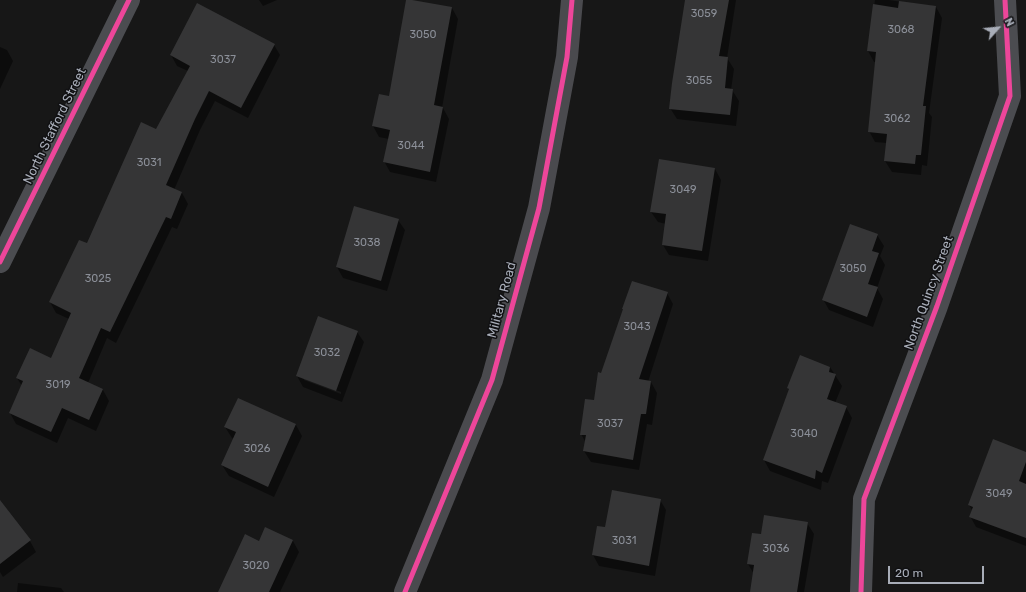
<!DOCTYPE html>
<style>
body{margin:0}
#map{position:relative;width:1026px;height:592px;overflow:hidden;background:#171717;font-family:Rubik,sans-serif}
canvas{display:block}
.north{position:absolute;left:978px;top:8px;width:40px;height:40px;-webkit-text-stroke:3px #111113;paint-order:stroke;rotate:63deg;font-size:11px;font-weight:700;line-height:16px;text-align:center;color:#a8adb8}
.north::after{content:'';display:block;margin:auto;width:14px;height:18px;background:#a8adb8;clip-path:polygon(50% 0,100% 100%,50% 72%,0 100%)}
.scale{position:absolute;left:888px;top:566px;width:96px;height:18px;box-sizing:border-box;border:2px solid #a8adb8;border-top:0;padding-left:5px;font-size:12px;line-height:14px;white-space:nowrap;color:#a8adb8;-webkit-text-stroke:3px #111113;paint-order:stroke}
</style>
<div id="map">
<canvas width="1026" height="592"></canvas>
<div class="north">N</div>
<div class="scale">20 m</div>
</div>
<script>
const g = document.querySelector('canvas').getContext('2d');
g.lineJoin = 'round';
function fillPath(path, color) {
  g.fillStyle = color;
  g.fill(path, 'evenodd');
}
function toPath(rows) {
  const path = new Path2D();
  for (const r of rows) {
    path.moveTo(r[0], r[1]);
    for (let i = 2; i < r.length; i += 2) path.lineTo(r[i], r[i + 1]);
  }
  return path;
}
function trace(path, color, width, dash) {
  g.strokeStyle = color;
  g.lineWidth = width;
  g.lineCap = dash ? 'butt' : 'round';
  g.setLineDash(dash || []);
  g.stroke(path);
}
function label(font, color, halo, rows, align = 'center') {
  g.font = font + ' Rubik,sans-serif';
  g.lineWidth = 3;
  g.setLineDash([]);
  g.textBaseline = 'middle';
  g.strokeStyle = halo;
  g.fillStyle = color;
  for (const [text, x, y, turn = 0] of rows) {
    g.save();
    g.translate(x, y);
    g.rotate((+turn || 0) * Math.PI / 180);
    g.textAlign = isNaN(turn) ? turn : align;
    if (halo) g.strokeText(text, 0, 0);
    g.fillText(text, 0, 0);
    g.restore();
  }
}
fillPath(toPath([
 [259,0,277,0,263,6],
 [686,0,736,0,727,58,734,69,731,90,732,90,739,101,736,126,677,119,670,108],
 [875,0,889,0,936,7,942,18,929,113,932,117,927,166,922,165,921,175,892,172,885,161,887,143,875,142,869,131,876,62,874,62,868,51],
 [452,8,458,19,442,108,443,108,449,119,436,182,390,172,384,161,389,139,379,137,373,126,390,97],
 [274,45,280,55,248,118,215,101,200,130,174,190,182,193,188,204,177,229,172,227,116,343,107,338,88,383,103,390,109,401,96,431,68,418,57,443,16,424,10,413,22,386,17,378,52,359,69,319,56,313,50,302,87,245,157,130,188,71,177,66,171,55],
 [0,47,7,50,13,61,0,89],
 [715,169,721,180,708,261,669,255,663,245,666,224,658,222,651,212],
 [398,220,405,230,387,291,343,278,337,267],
 [877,235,884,246,880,256,885,265,877,288,883,299,873,327,829,310,823,299],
 [667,293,673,304,648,382,651,382,657,393,652,425,647,424,639,470,591,462,584,451,586,443,581,434,594,401,602,374],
 [357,332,364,342,342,402,303,387,297,376],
 [304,378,341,392,341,394,304,380],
 [830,367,842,386,835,403,846,407,852,418,828,483,822,481,821,490,770,471,764,460,790,390,788,388],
 [238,399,296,425,302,436,274,497,229,476,222,465,234,439,232,438,225,427],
 [1026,453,1026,546,976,527,970,516,972,510,969,505],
 [660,500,666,510,655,576,599,566,593,555,606,529],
 [0,501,30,541,36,552,3,577,0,572],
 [807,523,814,534,804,592,751,592,754,574,748,564,762,535],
 [266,528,293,541,299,552,280,592,219,592,259,542],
 [18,583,61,588,64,592,17,592]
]), '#0007');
fillPath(toPath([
 [406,0,412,0,452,7,434,105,443,107,430,172,383,162,390,130,372,126,379,94,389,96],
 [685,0,729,0,719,56,728,57,725,88,733,89,730,115,669,109,672,83],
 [899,1,936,6,923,106,926,106,921,155,916,155,915,164,884,161,887,134,868,132,876,52,867,51,873,4,898,8],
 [197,3,275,44,241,108,209,91,195,119,166,185,182,192,171,219,166,217,110,332,101,328,79,378,103,389,89,420,62,408,51,432,9,413,23,381,16,378,30,348,51,358,71,313,49,302,79,240,87,243,141,122,156,129,190,66,170,55],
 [659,159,715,168,702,251,662,245,666,214,650,212],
 [354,206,399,219,381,281,336,267],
 [850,224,878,234,872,251,879,253,868,284,878,287,867,317,822,300],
 [632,281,668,292,639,379,651,381,646,414,641,414,633,460,583,451,586,435,580,435,585,399,594,400,598,372,601,373,623,309,622,309],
 [318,316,358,331,336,391,296,376],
 [800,355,830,367,829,372,836,374,827,399,847,406,822,473,816,470,815,479,763,460,789,389,787,388],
 [238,398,296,424,268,487,221,465,236,432,224,427],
 [993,439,1026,452,1026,462,1019,481,1026,484,1026,538,969,517,973,507,968,505],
 [612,490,661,499,649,566,592,555,597,526,605,527],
 [0,500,31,540,0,564],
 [764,515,808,522,797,592,750,592,754,565,747,564,752,533,761,534],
 [265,527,293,540,269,592,218,592,245,534,259,541]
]), '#353536');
trace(toPath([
 [0,262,129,0],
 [861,592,864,499,937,306,1010,96,1005,0]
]), '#4b4c50', 22);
trace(toPath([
 [405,592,492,380,539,208,567,57,572,0]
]), '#4a4a4e', 22);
trace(toPath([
 [0,262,129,0],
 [405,592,492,380,539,208,567,57,572,0],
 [861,592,864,499,937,306,1010,96,1005,0]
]), '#ed469a', 5);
label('11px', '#8b8f98', null, [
 ["3059",704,14],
 ["3068",901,30],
 ["3050",423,35],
 ["3037",223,60],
 ["3055",699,81],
 ["3062",897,119],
 ["3044",411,146],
 ["3031",149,163],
 ["3049",683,190],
 ["3038",367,243],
 ["3050",853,269],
 ["3025",98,279],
 ["3043",637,327],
 ["3032",327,353],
 ["3019",58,385],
 ["3037",610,424],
 ["3040",804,434],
 ["3026",257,449],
 ["3049",999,494],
 ["3031",624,541],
 ["3036",776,549],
 ["3020",256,566]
]);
label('13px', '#a8adb8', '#111113', [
 ["North Stafford Street",55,126,-64],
 ["North Quincy Street",929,293,-70],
 ["Military Road",502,300,-75]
]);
</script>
